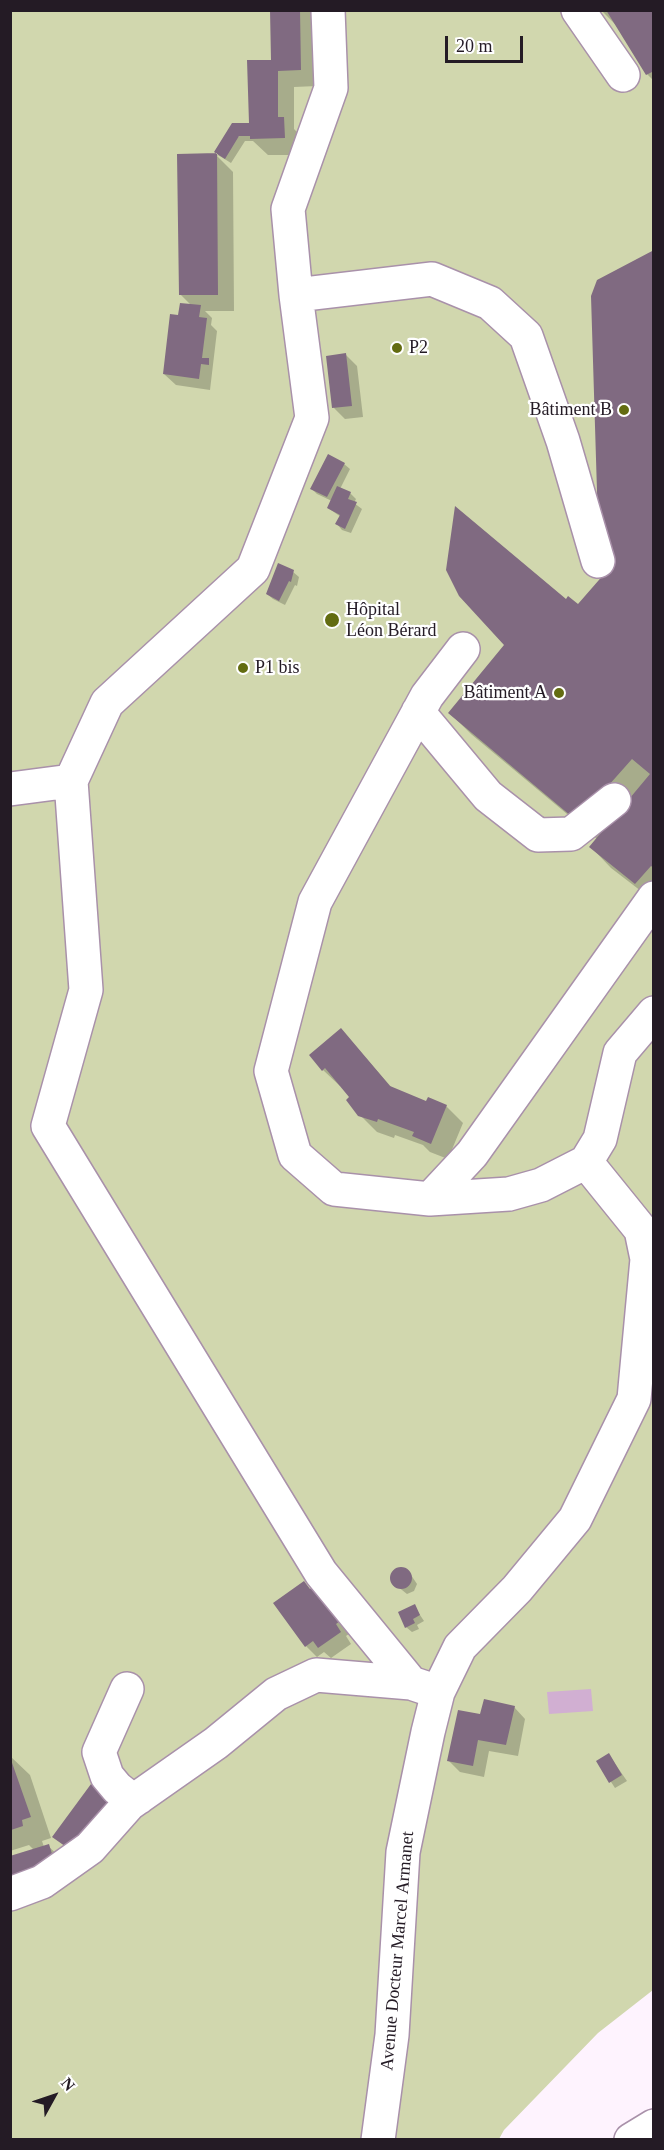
<!DOCTYPE html>
<meta charset="utf-8">
<style>
body{margin:0}
#map{position:relative;width:664px;height:2150px;overflow:hidden;background:#fef3fe;font-family:Georgia,serif}
canvas{display:block}
.frame{position:absolute;inset:0;border:12px solid #241b25;pointer-events:none}
.north{position:absolute;left:24px;top:2066px;width:60px;height:60px;-webkit-text-stroke:4px #fff;paint-order:stroke;rotate:50deg;font-size:16px;font-weight:700;line-height:24px;text-align:center;color:#241b25}
.north::after{content:'';display:block;margin:auto;width:21px;height:27px;background:#241b25;clip-path:polygon(50% 0,100% 100%,50% 72%,0 100%)}
.scale{position:absolute;left:445px;top:36px;width:78px;height:27px;box-sizing:border-box;border:3px solid #241b25;border-top:0;padding-left:8px;font-size:18px;line-height:21px;white-space:nowrap;color:#241b25;-webkit-text-stroke:4px #fff;paint-order:stroke}
</style>
<div id="map">
<canvas width="664" height="2150"></canvas>
<div class="frame"></div>
<div class="north">N</div>
<div class="scale">20 m</div>
</div>
<script>
const g = document.querySelector('canvas').getContext('2d');
g.lineJoin = 'round';
function fillPath(path, color) {
  g.fillStyle = color;
  g.fill(path, 'evenodd');
}
function toPath(rows) {
  const path = new Path2D();
  for (const r of rows) {
    if (r.length === 3) {
      path.moveTo(r[0] + r[2], r[1]);
      path.arc(r[0], r[1], r[2], 0, 2 * Math.PI);
      continue;
    }
    path.moveTo(r[0], r[1]);
    for (let i = 2; i < r.length; i += 2) path.lineTo(r[i], r[i + 1]);
  }
  return path;
}
function trace(path, color, width, dash) {
  g.strokeStyle = color;
  g.lineWidth = width;
  g.lineCap = dash ? 'butt' : 'round';
  g.setLineDash(dash || []);
  g.stroke(path);
}
function label(font, color, halo, rows, align = 'center') {
  g.font = font + ' Georgia,serif';
  g.lineWidth = 4.5;
  g.setLineDash([]);
  g.textBaseline = 'middle';
  g.strokeStyle = halo;
  g.fillStyle = color;
  for (const [text, x, y, turn = 0] of rows) {
    g.save();
    g.translate(x, y);
    g.rotate((+turn || 0) * Math.PI / 180);
    g.textAlign = isNaN(turn) ? turn : align;
    if (halo) g.strokeText(text, 0, 0);
    g.fillText(text, 0, 0);
    g.restore();
  }
}
fillPath(toPath([
 [11,11,653,11,653,1990,598,2033,504,2130,499,2139,11,2140]
]), '#d1d7ae');
fillPath(toPath([
 [591,1689,593,1711,549,1714,547,1692]
]), '#d1afd2');
fillPath(toPath([
 [271,10,321,10,317,86,294,87,294,129,300,135,301,155,268,155,253,141,245,141,231,163,218,155,217,156,233,172,234,311,205,311,212,318,211,325,217,331,210,390,176,385,164,374,179,316,191,305,180,294,178,155,219,155,216,152,251,128,272,62],
 [601,10,654,10,654,81,647,74,616,25],
 [654,252,654,901,611,868,591,847,597,839,471,734,450,713,566,601,583,610,612,567],
 [346,355,357,366,363,417,345,419,334,408],
 [344,464,350,469,340,489,350,493,356,499,354,503,362,509,351,533,342,530,337,524,341,517,328,508,332,501,317,494,312,489],
 [293,572,299,577,297,586,295,585,285,605,273,599,267,594],
 [341,1030,393,1089,427,1102,446,1106,463,1123,448,1159,430,1152,423,1145,395,1135,394,1138,377,1132,360,1115,351,1097,341,1085,340,1086,323,1070],
 [399,1568,406,1569,411,1575,417,1584,414,1591,407,1594,397,1586,391,1578,394,1572],
 [304,1583,350,1633,346,1636,351,1644,331,1658,324,1652,317,1657,306,1646],
 [414,1606,424,1621,417,1625,419,1629,412,1632,406,1627],
 [514,1707,525,1719,518,1756,489,1751,484,1777,460,1772,449,1761,481,1716],
 [609,1755,627,1781,615,1788,598,1762],
 [10,1756,30,1775,51,1838,42,1841,44,1847,48,1846,60,1857,34,1850,29,1845,10,1851]
]), '#0003');
fillPath(toPath([
 [270,10,300,10,301,70,278,71,278,117,284,117,285,138,250,139,250,136,239,136,225,159,214,152,232,123,249,123,247,60,271,60],
 [606,10,654,10,654,71,646,75],
 [217,153,218,295,179,295,177,154],
 [654,250,654,868,651,866,635,884,589,847,650,774,632,759,577,821,448,713,504,645,459,596,446,570,455,506,566,599,568,596,578,604,612,565,598,524,591,296,597,280],
 [180,303,201,305,199,317,207,318,202,358,209,358,209,365,201,364,199,379,163,374,170,314,178,315],
 [346,353,352,406,332,408,326,356],
 [328,454,345,463,327,497,310,489],
 [337,486,351,492,348,499,357,502,345,529,335,524,340,515,327,508],
 [278,563,294,570,291,582,289,581,279,601,266,594],
 [341,1028,390,1086,426,1101,428,1097,447,1105,431,1144,412,1136,414,1132,378,1119,377,1122,358,1116,346,1100,349,1097,325,1068,322,1071,309,1055],
 [401,1578,11],
 [304,1581,310,1589,314,1586,340,1621,336,1624,341,1632,318,1648,313,1641,305,1647,273,1603],
 [415,1604,420,1615,413,1619,415,1623,405,1628,398,1612],
 [484,1699,515,1706,506,1745,478,1740,473,1766,447,1761,458,1710,480,1714],
 [609,1753,622,1775,609,1783,596,1761],
 [10,1757,31,1817,22,1820,23,1826,11,1830],
 [91,1784,110,1798,72,1851,52,1837],
 [49,1844,56,1867,10,1881,10,1856]
]), '#806a81');
const minor = toPath([
 [578,10,623,75],
 [296,295,288,209,331,88,328,10],
 [463,649,427,696,315,902,271,1071,295,1155,334,1189,430,1199,509,1194,541,1185,586,1162,600,1139,620,1053,654,1013],
 [418,712,488,796,538,835,571,834,614,800],
 [10,789,71,781],
 [586,1162,641,1230,647,1259],
 [430,1199,472,1154,654,898],
 [127,1689,99,1752,107,1776,117,1788,127,1796,138,1798],
 [438,1692,411,1683,321,1573,48,1126,86,990,71,781,107,703,253,569,312,418,296,295,432,279,490,303,526,336,563,441,598,561],
 [10,1894,42,1882,90,1848,129,1804,216,1743,276,1694,316,1675,411,1683],
 [378,2140,392,2035,403,1852,428,1732,438,1692,460,1647,517,1589,575,1519,634,1399,647,1259,654,1259]
]);
const major = toPath([
 [631,2140,654,2126]
]);
trace(minor, '#a991aa', 36);
trace(major, '#a991aa', 36);
trace(minor, '#fff', 33);
trace(major, '#fff', 33);
for (const [x, y, r, color] of [
 [397,348,6,"#636c11"],
 [624,410,6,"#636c11"],
 [332,620,8,"#636c11"],
 [243,668,6,"#636c11"],
 [559,693,6,"#636c11"]
]) {
  const dot = new Path2D();
  dot.arc(x, y, r, 0, 2 * Math.PI);
  g.fillStyle = color;
  g.fill(dot);
  trace(dot, '#fff', 2);
}
label('18px', '#241b25', '#fff', [
 ["P2",409,348],
 ["Bâtiment B",612,410,"right"],
 ["Hôpital",346,610],
 ["Léon Bérard",346,631],
 ["P1 bis",255,668],
 ["Bâtiment A",547,693,"right"]
], 'left');
label('18px', '#241b25', '#fff', [
 ["Avenue Docteur Marcel Armanet",398,1951,-85]
]);
</script>
